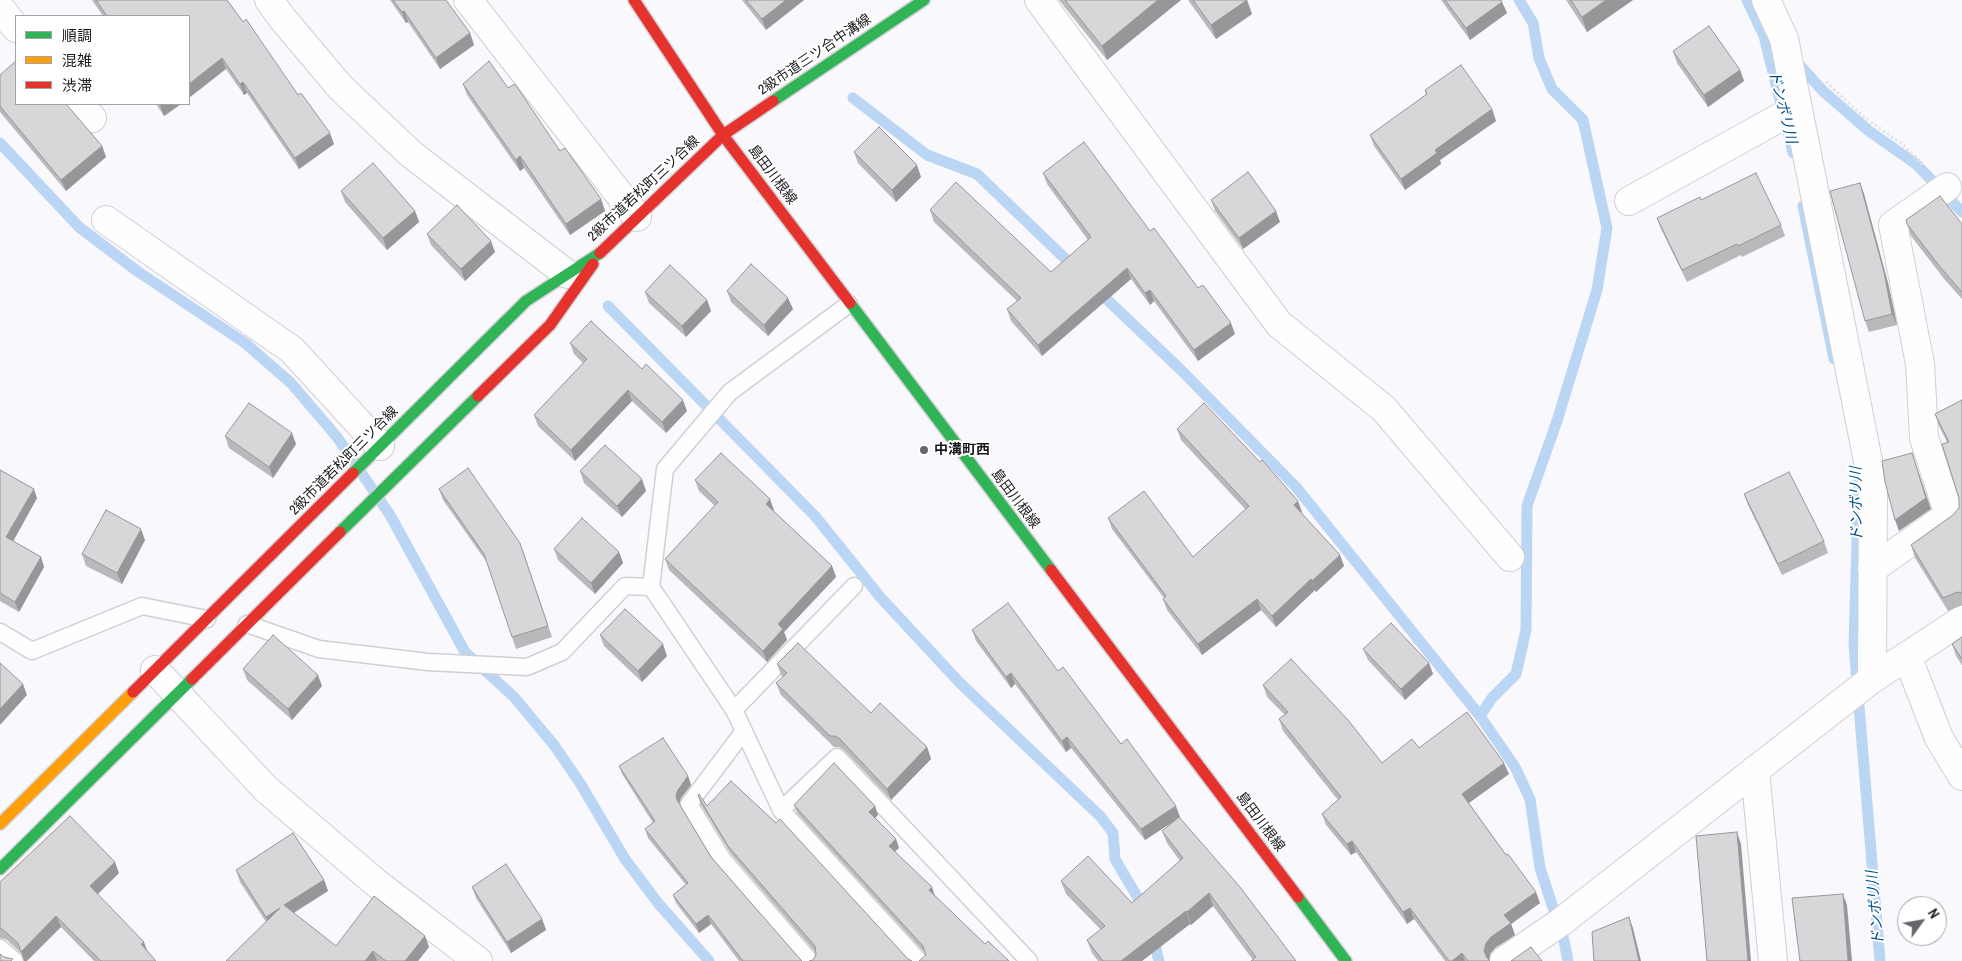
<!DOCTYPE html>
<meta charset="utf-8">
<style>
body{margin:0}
#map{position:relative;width:1962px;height:961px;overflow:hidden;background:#f9f8fc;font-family:"Archivo Narrow","Noto Sans JP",sans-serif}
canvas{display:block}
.legend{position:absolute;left:15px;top:15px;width:175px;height:90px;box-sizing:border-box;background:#fff;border:1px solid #a3a3a5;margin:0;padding:6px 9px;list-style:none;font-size:15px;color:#19181d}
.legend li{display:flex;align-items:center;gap:10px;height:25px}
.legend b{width:25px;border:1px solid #a3a3a5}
.north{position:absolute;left:1897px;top:896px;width:50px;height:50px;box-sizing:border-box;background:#fff;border:1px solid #a3a3a5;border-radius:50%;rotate:58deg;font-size:14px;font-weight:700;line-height:20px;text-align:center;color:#19181d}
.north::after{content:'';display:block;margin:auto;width:18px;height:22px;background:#67666b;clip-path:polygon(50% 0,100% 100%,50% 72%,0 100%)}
</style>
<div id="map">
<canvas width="1962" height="961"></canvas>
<ul class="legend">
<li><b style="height:6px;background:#30b455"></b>順調</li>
<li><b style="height:6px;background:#ff9f0a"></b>混雑</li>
<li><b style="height:6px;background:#e5322d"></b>渋滞</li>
</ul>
<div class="north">N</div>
</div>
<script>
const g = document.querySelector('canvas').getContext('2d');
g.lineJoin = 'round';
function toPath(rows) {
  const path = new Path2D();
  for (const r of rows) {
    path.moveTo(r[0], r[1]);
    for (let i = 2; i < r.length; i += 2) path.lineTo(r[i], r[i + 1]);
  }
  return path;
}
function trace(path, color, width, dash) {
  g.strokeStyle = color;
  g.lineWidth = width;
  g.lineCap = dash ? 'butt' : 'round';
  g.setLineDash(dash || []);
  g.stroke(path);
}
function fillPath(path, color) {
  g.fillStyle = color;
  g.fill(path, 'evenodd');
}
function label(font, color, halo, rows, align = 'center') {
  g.font = font + ' "Archivo Narrow","Noto Sans JP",sans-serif';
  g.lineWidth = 4;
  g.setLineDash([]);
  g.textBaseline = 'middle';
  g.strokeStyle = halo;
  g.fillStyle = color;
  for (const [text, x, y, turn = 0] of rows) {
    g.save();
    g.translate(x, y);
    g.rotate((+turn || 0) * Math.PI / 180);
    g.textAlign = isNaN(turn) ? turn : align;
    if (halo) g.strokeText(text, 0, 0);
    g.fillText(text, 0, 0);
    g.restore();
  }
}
trace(toPath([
 [1747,0,1764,36,1793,153],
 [1794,59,1823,91,1869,131,1916,164,1962,212],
 [853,98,927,155,977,174,1077,270],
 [0,143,79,227,137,271,245,343,291,383,337,437,390,515,465,652,514,697,554,745,580,783,625,859,658,903,709,961],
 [1803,206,1834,359],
 [1097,290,1181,370,1296,487,1480,716,1515,767,1530,799,1540,868,1564,941,1568,961],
 [608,306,815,516,881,598,960,683,1101,817,1113,833,1115,859,1145,910],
 [1859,473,1854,645,1880,961],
 [1480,716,1492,698,1516,674,1526,630,1527,506,1557,421,1597,290,1607,228,1583,120,1552,89,1539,58,1533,23,1519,0],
 [1153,937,1159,961]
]), '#bbd6f4', 11);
const lane = toPath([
 [849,304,730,392,665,469,651,587,734,710,781,810,919,961],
 [247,624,319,649,428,662,527,667,562,652,625,586,651,587],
 [0,632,32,651,142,606,207,619],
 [734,710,854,586],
 [744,731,689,804,723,860,810,961],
 [781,810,837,757,1029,961],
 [0,948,15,961]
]);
const street = toPath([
 [269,0,282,18,341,88,411,154,567,274],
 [468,0,637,217],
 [1039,0,1279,324,1384,409,1510,557],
 [1766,0,1784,39,1873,486,1872,679],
 [0,8,16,28],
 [80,104,92,118],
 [1629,201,1797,108],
 [106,220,292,350,380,446],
 [1872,569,1949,515,1924,438,1920,364,1893,225,1947,187],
 [1907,656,1939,738,1962,776],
 [155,670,266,789,375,882,478,961],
 [1755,770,1773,961],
 [1504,961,1561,922,1872,679,1962,620]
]);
const fast = toPath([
 [773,101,924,0],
 [850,303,1051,570],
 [353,473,526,301,600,253],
 [340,532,478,396],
 [0,869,192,679],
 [1298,897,1346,961]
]);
const slow = toPath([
 [0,824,133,692]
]);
const jam = toPath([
 [634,0,723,135,850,303],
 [600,253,723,135,773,101],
 [478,396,550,325,593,264],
 [1051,570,1298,897],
 [192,679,340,532],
 [133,692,353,473]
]);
trace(lane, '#d0cfd4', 19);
trace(street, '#d0cfd4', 30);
trace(fast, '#d0cfd4', 14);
trace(slow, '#d0cfd4', 14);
trace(jam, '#d0cfd4', 14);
trace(toPath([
 [1826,82,1865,118,1901,143,1923,164]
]), '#e4e4e4', 3, [2.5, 2.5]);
trace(lane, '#fefeff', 16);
trace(street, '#fefeff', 28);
trace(fast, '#30b455', 11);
trace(slow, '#ff9f0a', 11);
trace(jam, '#e5322d', 11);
fillPath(toPath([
 [92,0,227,0,243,22,298,95,334,144,299,169,247,93,244,95,189,16,103,16],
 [390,0,446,0,470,33,474,45,440,69,408,22,406,23],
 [742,0,804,0,766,30],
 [1059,0,1181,0,1107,60],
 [1188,0,1247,0,1252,14,1216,39],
 [1441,0,1501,0,1507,13,1470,40],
 [1566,0,1633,0,1587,32],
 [1673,51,1740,70,1744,81,1708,107,1677,63],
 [0,75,102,146,106,157,66,191,0,112],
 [463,84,508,88,601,199,605,211,570,235,524,168,520,171,467,95],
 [1425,90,1492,109,1496,121,1440,160,1441,164,1405,190,1374,146,1370,135,1426,95],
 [156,104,181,104,164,116],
 [854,152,921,177,896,202,858,163],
 [1043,173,1150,231,1198,288,1235,334,1198,361,1154,301,1150,305,1131,279,1042,356,1011,321,1007,309,1017,301,934,222,930,210,1051,272,1088,240,1047,184],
 [1860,183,1864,194,1888,283,1897,325,1869,332,1865,321],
 [341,191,415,211,419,222,387,250,345,202],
 [1211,200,1280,222,1243,249,1215,211],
 [1701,200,1781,225,1785,236,1742,257,1741,255,1687,282,1661,229,1657,218],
 [1907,224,1962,224,1962,299,1945,280,1911,236],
 [427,234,495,252,465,281,431,245],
 [727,291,793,309,768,336,731,302],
 [645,292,707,300,711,311,686,337,649,303],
 [570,343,642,369,687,411,666,433,632,401,575,461,538,426,534,415,583,363,574,354],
 [1962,400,1962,605,1948,611,1915,558,1911,545,1953,515,1959,508,1959,498,1947,442,1939,426,1935,414],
 [1177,429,1302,512,1301,513,1340,555,1344,566,1316,592,1315,590,1276,627,1261,610,1202,655,1167,610,1163,599,1164,598,1112,529,1108,518,1193,557,1246,510,1181,440],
 [225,436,296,444,273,478,229,448],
 [0,470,37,498,13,541,41,557,44,567,19,612,0,601],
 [580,471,646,491,622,517,584,483],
 [695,480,774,510,773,511,832,566,836,577,784,632,787,640,767,662,669,570,665,559,715,506,699,491],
 [439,489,524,554,552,637,516,649,488,564,443,500],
 [1744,494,1824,541,1828,553,1782,575,1748,505],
 [145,540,122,584,86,566,82,554],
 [554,549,619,552,623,563,595,594,558,560],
 [972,630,1058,671,1121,744,1180,817,1179,818,1296,961,1253,960,1213,906,1191,925,1190,924,1142,961,1098,961,1092,953,1087,940,1101,930,1066,894,1061,881,1132,903,1180,861,1167,843,1162,831,1176,820,1145,840,1071,748,1066,752,1015,684,1011,688,976,641],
 [600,635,667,656,642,682,604,646],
 [1962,637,1962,665,1956,656,1952,644],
 [1363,649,1429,663,1433,674,1405,700,1368,660],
 [777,664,871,713,927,747,931,759,891,800,844,750,839,747,834,747,781,695,776,683,783,677,781,675],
 [243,669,322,686,292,720,247,680],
 [1263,685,1382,763,1419,748,1509,774,1469,803,1540,903,1511,924,1515,935,1495,948,1490,954,1489,960,1490,961,1445,961,1414,919,1407,924,1356,852,1351,855,1326,825,1322,814,1338,800,1283,731,1279,719,1285,715,1267,697],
 [619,766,688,776,691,785,681,798,679,804,711,857,800,959,802,961,739,961,711,924,699,933,676,903,673,895,686,885,648,838,645,829,653,823,622,774],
 [698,796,707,806,908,959,813,960,816,955,816,953,731,854,701,805],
 [794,805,875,806,878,815,875,818,896,839,899,848,895,851,935,896,985,944,926,955,925,953,797,813],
 [236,870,324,880,328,891,294,913,336,946,425,936,429,947,418,961,226,961,266,922,240,882],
 [119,873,97,894,156,961,94,961,61,927,21,953,7,940,1,938,0,939,0,882],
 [472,887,542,919,546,930,511,953,476,898]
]), '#bbb8bb');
fillPath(toPath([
 [786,0,804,0,766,30,762,19],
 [1158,0,1181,0,1107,60,1102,46],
 [1247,0,1252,14,1216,39,1211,25],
 [1606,0,1633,0,1587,32,1582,17],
 [1502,2,1507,13,1470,40,1466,28],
 [404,11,408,22,406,23,402,12],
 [470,33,474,45,440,69,436,58],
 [222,58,226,69,189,98,189,84],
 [1740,70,1744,81,1708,107,1704,95],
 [243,82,247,93,244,95,240,84],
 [162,104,181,104,164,116,160,105],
 [1492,109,1496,121,1440,160,1441,164,1405,190,1401,179,1435,150],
 [330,133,334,144,299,169,295,158],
 [102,146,106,157,66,191,61,180],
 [520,156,524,168,520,171,516,160],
 [917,165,921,177,896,202,892,190],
 [1860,183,1864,194,1888,283,1897,325,1892,314],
 [601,199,605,211,570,235,566,224],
 [415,211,419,222,387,250,383,238],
 [1276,211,1280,222,1243,249,1239,238],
 [491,241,495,252,465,281,461,269],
 [1127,268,1131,279,1042,356,1038,345],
 [1150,290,1154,301,1150,305,1145,293],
 [788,298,793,309,768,336,764,325],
 [707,300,711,311,686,337,682,326],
 [1231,323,1235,334,1198,361,1194,350],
 [628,390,632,401,575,461,571,450],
 [683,400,687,411,666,433,662,422],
 [292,433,296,444,273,478,269,467],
 [1912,453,1931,509,1899,531,1895,520],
 [642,479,646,491,622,517,617,506],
 [34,489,37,498,10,547,6,537],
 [770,499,774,510,770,515,766,504],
 [1298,501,1302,512,1298,516,1294,505],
 [141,529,145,540,122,584,117,573],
 [619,552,623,563,595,594,591,583],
 [1340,555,1344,566,1316,592,1312,581],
 [41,557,44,567,19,612,15,602],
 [832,566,836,577,784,632,787,640,767,662,763,651,778,624],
 [1311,579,1315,590,1276,627,1272,616],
 [1257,599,1261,610,1202,655,1198,644],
 [663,644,667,656,642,682,638,671],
 [1429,663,1433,674,1405,700,1401,689],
 [1011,673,1015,684,1011,688,1006,677],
 [318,675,322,686,292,720,288,709],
 [23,684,27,695,0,725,0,709],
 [1067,737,1071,748,1066,752,1062,741],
 [927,747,931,759,891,800,887,789],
 [1504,763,1509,774,1466,805,1462,794],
 [688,776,691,785,681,798,679,804,676,795,678,790],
 [875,806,878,815,872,821,869,812],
 [1176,806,1180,817,1145,840,1141,829],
 [1737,832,1741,844,1751,961,1748,961],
 [896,839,899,848,892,854,889,846],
 [1352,841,1356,852,1351,855,1347,844],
 [115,862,119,873,94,898,90,886],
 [324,880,328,891,288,916,284,905],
 [932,887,935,896,929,890],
 [1536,892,1540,903,1511,924,1515,935,1495,948,1490,954,1489,961,1488,961,1484,951,1486,943,1504,915],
 [1209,893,1213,906,1191,925,1187,912],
 [1843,894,1847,905,1852,961,1848,961],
 [280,908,270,928,266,917],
 [1410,908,1414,919,1407,924,1403,912],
 [1186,911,1190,924,1142,961,1121,961],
 [708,915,711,924,699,933,696,924],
 [56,916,61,927,27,961,24,961,21,952],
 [1629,917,1633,928,1641,961,1639,961],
 [542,919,546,930,511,953,507,942],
 [425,936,429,947,418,961,405,961],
 [144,942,148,953,141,944],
 [373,951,377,961,365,961],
 [1462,953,1465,961,1452,961]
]), '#989698');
const building = toPath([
 [96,0,227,0,243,22,246,19,298,95,301,93,330,133,295,158,243,82,240,84,222,58,189,84,189,16,107,16,96,0],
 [393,0,446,0,470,33,436,58,404,11,402,12,393,0],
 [746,0,786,0,762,19,746,0],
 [1065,0,1158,0,1102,46,1065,0],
 [1193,0,1247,0,1211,25,1193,0],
 [1445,0,1501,0,1502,2,1466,28,1445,0],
 [1571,0,1606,0,1582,17,1571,0],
 [1709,26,1740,70,1704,95,1673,51,1709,26],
 [16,61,16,104,66,104,102,146,61,180,0,106,0,75,16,61],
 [489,61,508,88,515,84,560,151,565,148,601,199,566,224,520,156,516,160,463,84,489,61],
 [1461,65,1492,109,1435,150,1437,153,1401,179,1370,135,1427,94,1425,90,1461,65],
 [879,127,917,165,892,190,854,152,879,127],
 [1084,142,1150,231,1154,228,1198,288,1203,285,1231,323,1194,350,1150,290,1145,293,1127,268,1038,345,1007,309,1021,298,930,210,956,182,1051,272,1091,237,1043,173,1084,142],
 [373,163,415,211,383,238,341,191,373,163],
 [1248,172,1276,211,1239,238,1211,200,1248,172],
 [1756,173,1781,225,1738,246,1737,244,1682,270,1657,218,1700,197,1701,200,1756,173],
 [1860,183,1884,272,1892,314,1865,321,1830,191,1860,183],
 [1940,196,1962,224,1962,292,1941,268,1907,224,1906,220,1940,196],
 [457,205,491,241,461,269,427,234,457,205],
 [751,264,788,298,764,325,727,291,751,264],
 [670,265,707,300,682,326,645,292,670,265],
 [591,321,642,369,646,364,683,400,662,422,628,390,571,450,534,415,587,359,570,343,591,321],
 [1962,400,1962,593,1957,592,1943,598,1911,545,1953,515,1959,508,1959,498,1942,444,1949,442,1935,414,1962,400],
 [249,403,292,433,269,467,225,436,249,403],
 [1204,403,1260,462,1262,460,1298,501,1294,505,1340,555,1312,581,1311,579,1272,616,1257,599,1198,644,1163,599,1166,596,1108,518,1144,491,1193,557,1249,506,1177,429,1204,403],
 [605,445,642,479,617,506,580,471,605,445],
 [721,453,770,499,766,504,832,566,778,624,783,629,763,651,665,559,718,502,695,480,721,453],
 [1912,453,1926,498,1895,520,1885,482,1882,461,1912,453],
 [468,468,520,543,548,626,512,637,484,554,439,489,468,468],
 [0,470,34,489,6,537,41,557,15,602,0,593,0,470],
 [1789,472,1824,541,1778,564,1744,494,1789,472],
 [106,510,141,529,117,573,82,554,106,510],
 [582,518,619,552,591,583,554,549,582,518],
 [1008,603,1058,671,1063,667,1121,744,1127,739,1176,806,1141,829,1067,737,1062,741,1011,673,1006,677,972,630,1008,603],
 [625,609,663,644,638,671,600,635,625,609],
 [1391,623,1429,663,1401,689,1363,649,1391,623],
 [273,635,318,675,288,709,243,669,273,635],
 [1962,637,1962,659,1952,644,1962,637],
 [798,643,871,713,880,703,927,747,887,789,840,739,835,736,830,736,776,683,787,673,777,664,798,643],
 [1291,659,1348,720,1382,763,1412,739,1419,748,1467,712,1504,763,1462,794,1506,855,1508,854,1536,892,1504,915,1511,923,1491,937,1486,943,1484,951,1487,958,1490,961,1468,961,1462,953,1452,961,1449,961,1410,908,1403,912,1352,841,1347,844,1322,814,1341,797,1279,719,1288,712,1263,685,1291,659],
 [0,663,23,684,0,709,0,663],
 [663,738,688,776,678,790,676,795,677,800,711,857,800,959,802,961,743,961,708,915,696,924,673,895,688,883,645,829,655,821,619,766,663,738],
 [834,763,875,806,869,812,896,839,889,846,932,887,929,890,985,944,988,941,1009,961,919,961,926,955,923,946,794,805,834,763],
 [731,781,776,823,780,819,908,959,912,961,809,961,813,960,816,955,815,946,728,846,698,796,699,794,707,806,731,781],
 [70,816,115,862,90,886,144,942,141,944,156,961,101,961,56,916,21,952,18,943,2,929,0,928,0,882,70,816],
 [1179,817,1240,887,1296,961,1251,961,1256,957,1209,893,1187,912,1186,911,1121,961,1103,961,1087,940,1105,926,1061,881,1088,856,1132,903,1183,858,1162,831,1179,817],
 [1737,832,1748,961,1707,961,1696,836,1737,832],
 [293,833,324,880,284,905,336,946,374,896,425,936,405,961,386,961,373,951,365,961,226,961,280,908,266,917,236,870,293,833],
 [506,864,542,919,507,942,472,887,506,864],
 [1843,894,1848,961,1800,961,1792,898,1843,894],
 [1629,917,1639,961,1594,961,1592,932,1629,917],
 [1531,947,1542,961,1511,961,1531,947],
 [0,954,4,957,13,959,11,961,0,961,0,954]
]);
fillPath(building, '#d9d6d9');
trace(building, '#989698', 1);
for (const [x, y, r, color] of [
 [924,450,5,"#67666b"]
]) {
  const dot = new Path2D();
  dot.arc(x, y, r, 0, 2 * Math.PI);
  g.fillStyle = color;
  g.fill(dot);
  trace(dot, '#fff', 2);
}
label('14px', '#19181d', '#fff', [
 ["2級市道三ツ合中溝線",815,55,-34],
 ["島田川根線",772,175,53],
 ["2級市道若松町三ツ合線",644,189,-43],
 ["2級市道若松町三ツ合線",344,461,-45],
 ["島田川根線",1015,499,53],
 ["島田川根線",1260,822,53]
]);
label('bold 14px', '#19181d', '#fff', [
 ["中溝町西",934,450]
], 'left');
label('italic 15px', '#00508c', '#fff', [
 ["ドンボリ川",1782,107,76],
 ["ドンボリ川",1857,504,-91],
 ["ドンボリ川",1876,908,-95]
]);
</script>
